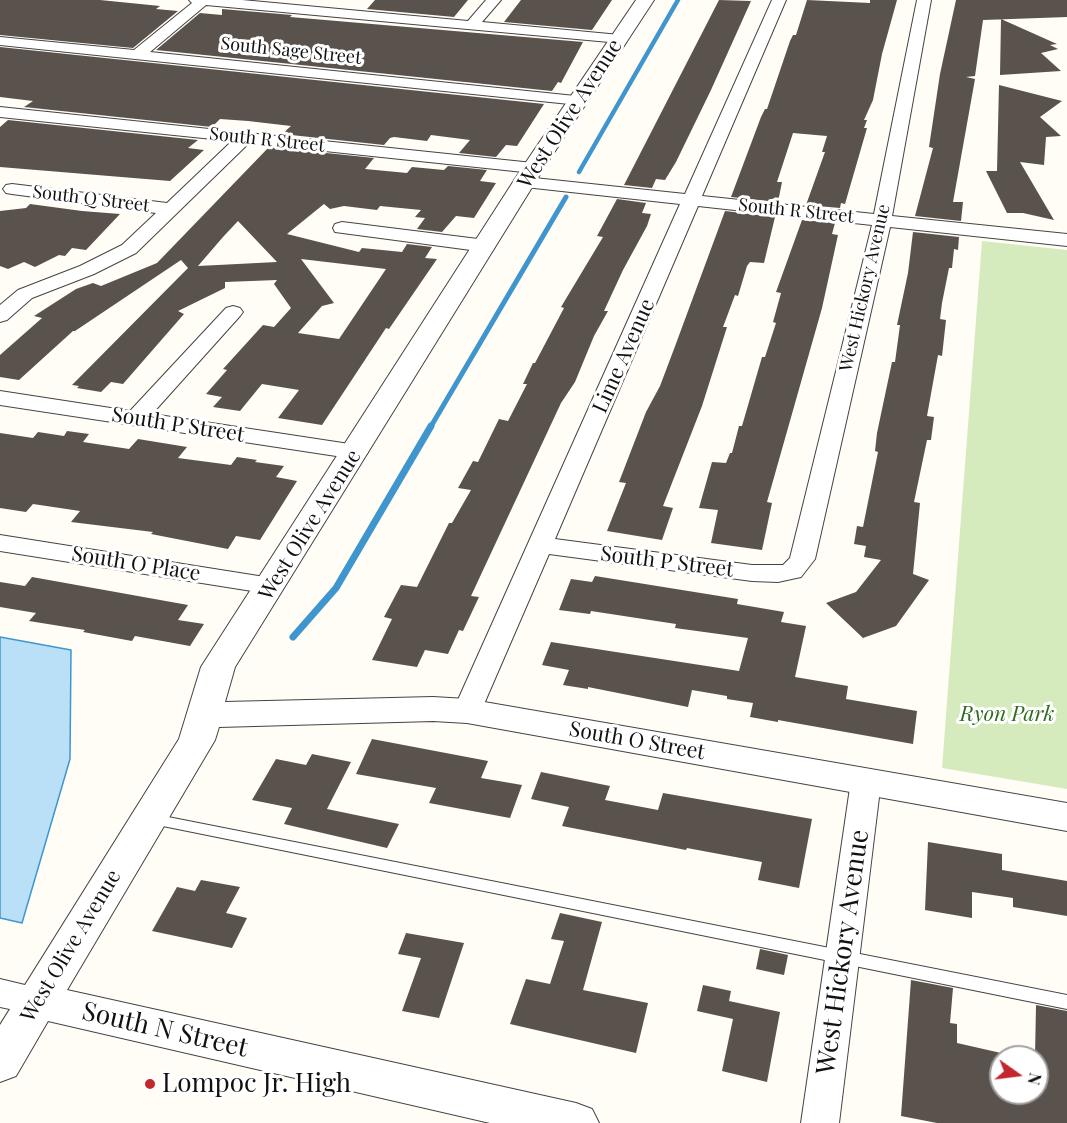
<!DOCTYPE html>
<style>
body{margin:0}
#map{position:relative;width:1067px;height:1123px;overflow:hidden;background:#fffdf5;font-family:"Playfair Display",serif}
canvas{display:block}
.north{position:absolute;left:989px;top:1045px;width:60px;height:60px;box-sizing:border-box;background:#fff;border:2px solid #a0a0a0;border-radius:50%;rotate:104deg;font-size:16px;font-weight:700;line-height:24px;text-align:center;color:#111}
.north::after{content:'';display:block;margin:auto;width:21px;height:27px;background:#c4262e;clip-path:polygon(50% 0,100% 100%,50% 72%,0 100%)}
</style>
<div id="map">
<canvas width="1067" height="1123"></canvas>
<div class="north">N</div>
</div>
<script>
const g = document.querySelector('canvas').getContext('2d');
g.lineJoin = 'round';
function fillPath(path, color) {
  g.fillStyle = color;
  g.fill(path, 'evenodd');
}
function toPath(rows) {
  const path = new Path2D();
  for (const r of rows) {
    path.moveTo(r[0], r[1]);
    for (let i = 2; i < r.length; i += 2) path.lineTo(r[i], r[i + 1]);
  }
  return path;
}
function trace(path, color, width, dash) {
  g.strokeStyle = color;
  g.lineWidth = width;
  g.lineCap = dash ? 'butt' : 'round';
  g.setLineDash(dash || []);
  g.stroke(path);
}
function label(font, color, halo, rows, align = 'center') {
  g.font = font + ' "Playfair Display",serif';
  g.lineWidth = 6;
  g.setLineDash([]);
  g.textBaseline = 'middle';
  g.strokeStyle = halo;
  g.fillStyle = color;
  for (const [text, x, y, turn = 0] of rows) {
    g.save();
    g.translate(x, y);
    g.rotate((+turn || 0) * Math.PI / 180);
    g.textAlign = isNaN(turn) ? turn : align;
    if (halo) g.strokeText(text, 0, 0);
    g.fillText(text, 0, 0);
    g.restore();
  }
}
fillPath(toPath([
 [982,241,1067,250,1067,789,942,768]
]), '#d5ebbd');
const water = toPath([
 [0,637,71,650,70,759,22,923,0,918,0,637]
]);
fillPath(water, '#b9e0f7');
trace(water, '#3f96cf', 1.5);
trace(toPath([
 [579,172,678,0]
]), '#3f96cf', 4.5);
trace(toPath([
 [430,428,566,197]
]), '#3f96cf', 5);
trace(toPath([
 [293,637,336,588,431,426]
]), '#3f96cf', 7);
fillPath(toPath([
 [0,0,100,0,160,6,156,9,178,11,133,48,0,35],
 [375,0,468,0,454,17,367,9],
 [521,0,612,0,592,30,504,22],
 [719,0,751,1,711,90,676,162,665,180,656,179,652,188,624,185],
 [807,0,870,3,870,0,897,0,882,54,873,100,864,120,867,120,864,128,867,128,845,204,841,203,840,208,806,205,825,152,822,152,827,136,793,133,777,182,782,182,778,202,731,197,761,117,765,109,767,109,790,41,793,35,796,35],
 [956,0,1067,0,1067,17,983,20,975,76,966,77,975,79,953,202,963,202,961,221,915,216,933,148,929,147,940,74],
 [222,9,292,15,290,17,583,42,561,83,558,82,552,91,156,50,200,13,222,15],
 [1001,19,1057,44,1050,45,1058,49,1041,53,1061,71,1000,75],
 [0,47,544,104,517,146,506,145,496,157,459,153,470,140,431,135,427,141,394,137,390,138,384,145,282,134,291,126,248,121,220,119,212,127,24,107,33,101,0,97],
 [999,85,1062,101,1040,117,1061,136,1046,137,1044,165,1020,162,1054,220,1023,213,1007,213,986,171,997,171],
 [8,120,198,140,188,148,204,150,170,181,0,167,0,127],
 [269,147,374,158,365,169,407,173,412,167,444,170,448,166,487,170,480,181,496,183,474,218,456,216,442,232,417,229,425,218,415,217,421,210,380,206,377,210,344,206,330,209,324,204,287,234,359,252,362,248,402,252,407,244,432,247,425,258,437,259,389,329,386,328,322,425,278,418,299,390,262,384,240,411,213,407,222,397,206,394,227,370,223,369,263,325,274,327,291,308,274,284,277,280,225,282,225,288,178,311,184,314,123,384,111,382,101,392,77,388,79,386,72,385,188,268,181,260,75,331,73,331,19,380,0,377,0,355,42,318,34,316,76,289,93,283,101,286,157,263],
 [238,221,277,262,198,266,223,237],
 [301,259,386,269,339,339,298,333,322,306,334,303],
 [617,199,646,203,642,213,651,214,647,226,623,270,604,311,608,311,594,336,575,382,561,403,471,596,479,597,463,631,459,630,448,654,425,650,417,667,372,660,392,619,384,617,401,585,417,587,449,523,452,523,471,490,458,488,473,461,478,462,499,419,508,421,527,384,523,384,533,363,535,363,564,308,561,307,603,237,597,236],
 [30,204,82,211,120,214,86,250,72,248,65,256,59,255,35,267,24,262,8,269,0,266,0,211,26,208],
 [725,211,775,217,764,263,750,262,747,266,738,296,735,295,723,327,727,327,702,406,663,506,673,508,662,540,607,531,626,483,619,482,646,412,660,386,674,349],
 [802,220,835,223,832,234,838,235,822,308,767,502,772,503,762,550,711,543,718,510,699,508,712,462,726,463,730,453,732,453,739,426,742,426,762,357,765,357,776,323,773,322,781,293,776,292],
 [913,232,959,237,958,250,954,249,952,268,949,268,942,303,940,319,946,320,942,356,938,355,927,416,934,417,931,440,927,440,914,502,920,503,913,574,929,580,896,626,863,638,826,603,856,592,881,560,864,557,866,546,854,544,857,526,863,527,878,452,875,451,877,433,892,362,895,362,900,325,897,325,908,273],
 [67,431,89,434,83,442,129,449,138,439,187,447,178,458,231,465,237,457,257,460,255,462,284,466,276,477,297,481,260,540,236,536,228,549,151,534,153,532,71,522,80,511,33,504,26,512,0,508,0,433,33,438,38,432,64,436],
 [595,576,738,599,737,604,784,612,781,622,806,626,795,677,848,686,846,699,917,711,913,744,778,720,778,722,750,717,753,703,727,699,727,696,692,690,688,707,588,687,588,689,563,685,569,670,542,665,551,642,739,671,748,638,675,628,676,624,591,611,590,614,559,610,571,579,592,582],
 [32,577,188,605,178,620,204,624,190,646,135,636,132,641,83,632,85,630,29,621,36,613,0,607,0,582,25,586],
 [372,739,488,761,481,778,522,785,510,818,429,803,436,788,356,774],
 [312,754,351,762,327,809,399,824,387,848,284,824,292,808,252,800,276,759,306,765],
 [541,772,610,786,605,800,658,810,663,793,812,819,799,888,758,880,762,862,687,848,686,850,562,826,569,807,531,799],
 [928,842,1002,854,1002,870,1067,881,1067,916,1013,907,1013,898,972,892,972,918,925,910],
 [201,880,240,887,226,913,247,918,232,948,152,931,177,887,195,891],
 [560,913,602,922,583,990,648,1003,636,1053,510,1024,526,979,550,984,564,941,551,939],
 [406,933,464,943,439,1018,402,1011,421,958,398,954],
 [760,949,788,955,784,975,756,969],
 [911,980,953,988,950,1023,957,1024,957,1043,1001,1053,1001,1093,1040,1093,1040,1057,1035,1057,1036,1005,1067,1011,1067,1123,937,1123,901,1116],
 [703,985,731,991,729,1001,780,1012,767,1082,722,1071,733,1019,697,1011]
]), '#5a524d');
const service = toPath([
 [153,814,1067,995,1067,1009,148,823,146,819,148,815,153,814]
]);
const minor = toPath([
 [189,0,242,0,468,21,486,0,501,0,482,22,620,35,627,39,620,43,206,5,150,52,585,97,587,100,579,105,0,45,0,37,134,50,192,3,189,0],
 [772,0,786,0,702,196,874,214,917,0,931,0,892,216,1067,234,1067,246,890,227,815,559,801,577,778,582,752,581,549,554,481,711,477,718,467,721,457,718,453,711,680,204,525,187,519,186,516,182,519,178,525,177,685,194,772,0],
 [698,206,872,225,790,558,783,565,752,565,555,539,698,206],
 [0,107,533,163,539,164,542,168,539,172,533,173,249,143,136,253,94,274,32,298,7,320,0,322,0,305,18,290,80,266,122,245,156,213,12,194,6,193,3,189,6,185,12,184,167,203,232,141,0,117,0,107],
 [342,222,486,240,493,242,495,246,493,250,486,252,335,232,333,228,335,224,342,222],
 [233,306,240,308,243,312,240,316,152,414,356,445,364,447,368,452,364,457,356,459,0,405,0,391,130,411,226,308,233,306],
 [0,535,271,578,280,580,284,586,280,592,271,594,0,551,0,535],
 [866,770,877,773,881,781,839,1123,801,1123,851,781,855,773,866,770],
 [0,979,50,991,55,1001,50,1011,38,1015,0,1007,0,979]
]);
const tertiary = toPath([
 [636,0,654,0,544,168,235,667,225,702,433,697,467,699,1067,803,1067,831,467,723,433,721,219,727,215,740,67,990,576,1103,592,1109,599,1123,490,1123,48,1021,16,1076,0,1082,0,1025,179,739,201,667,522,168,636,0]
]);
trace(service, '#444', 2);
trace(minor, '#444', 2);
trace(tertiary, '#444', 2);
fillPath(service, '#fff');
fillPath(minor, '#fff');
fillPath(tertiary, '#fff');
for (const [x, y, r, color] of [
 [150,1084,6,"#c4262e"]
]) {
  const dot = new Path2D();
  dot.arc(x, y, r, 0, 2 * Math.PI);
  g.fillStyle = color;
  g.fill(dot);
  trace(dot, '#fff', 2);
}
label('18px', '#111', '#fff', [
 ["South Sage Street",291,51,6],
 ["South R Street",267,140,6],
 ["South Q Street",91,199,7],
 ["South R Street",796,211,6],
 ["West Hickory Avenue",865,288,-77]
]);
label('21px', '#111', '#fff', [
 ["West Olive Avenue",570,114,-57],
 ["Lime Avenue",624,356,-66],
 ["South P Street",178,425,9],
 ["West Olive Avenue",310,525,-58],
 ["South P Street",667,562,7],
 ["South O Place",136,564,9],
 ["South O Street",637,741,10],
 ["West Olive Avenue",71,946,-59]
]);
label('italic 21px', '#2f6b1f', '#fff', [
 ["Ryon Park",1007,714]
]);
label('26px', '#111', '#fff', [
 ["West Hickory Avenue",843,952,-82],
 ["South N Street",165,1030,13]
]);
label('26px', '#111', '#fff', [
 ["Lompoc Jr. High",162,1084]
], 'left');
</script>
